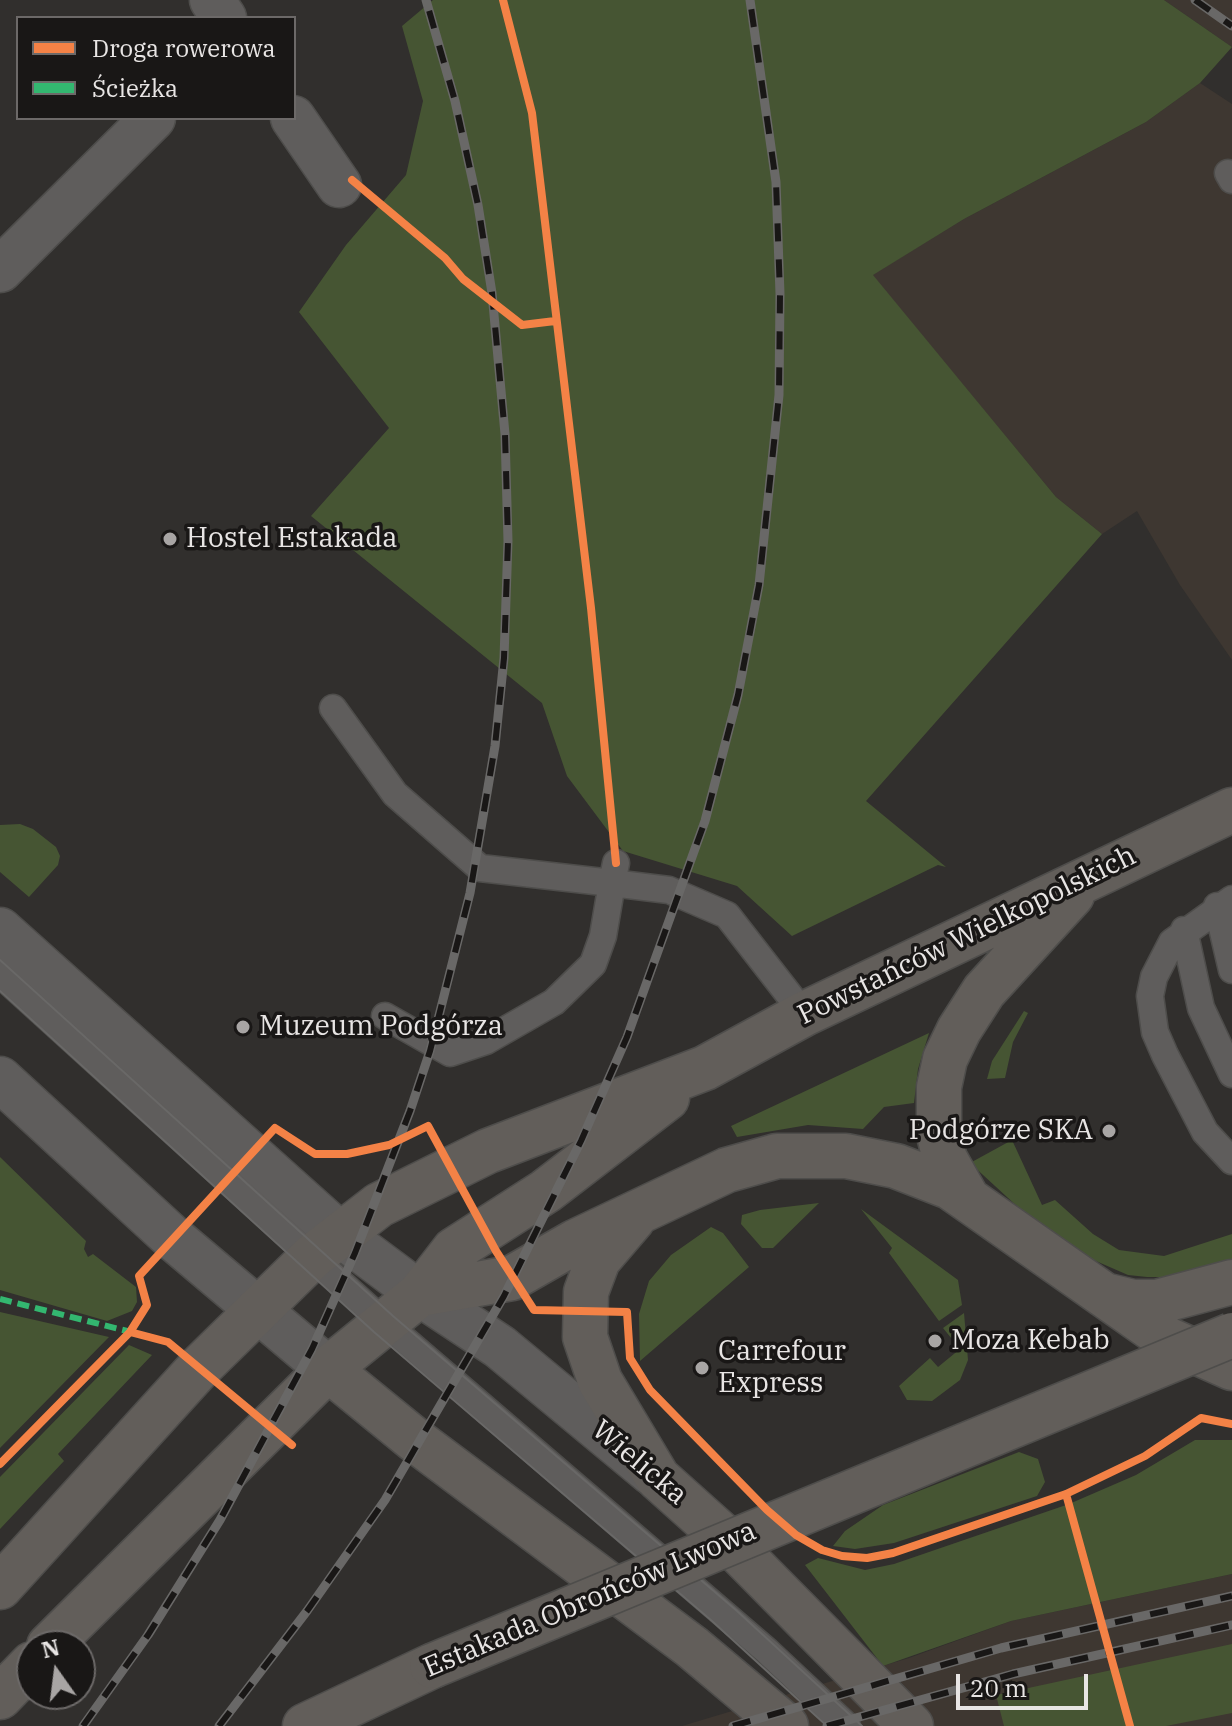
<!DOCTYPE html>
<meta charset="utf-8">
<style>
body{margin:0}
#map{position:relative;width:1232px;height:1726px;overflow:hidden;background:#312f2d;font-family:"IBM Plex Serif",serif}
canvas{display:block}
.legend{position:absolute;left:16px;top:16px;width:280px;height:104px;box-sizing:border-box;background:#191716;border:2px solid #6c6968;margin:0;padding:10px 14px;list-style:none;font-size:24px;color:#e8e5e4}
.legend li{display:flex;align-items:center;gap:16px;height:40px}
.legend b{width:40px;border:2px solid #6c6968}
.north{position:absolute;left:16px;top:1630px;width:80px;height:80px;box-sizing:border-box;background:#191716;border:2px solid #6c6968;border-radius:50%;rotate:346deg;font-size:22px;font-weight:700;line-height:32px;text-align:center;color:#e8e5e4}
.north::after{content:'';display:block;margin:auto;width:28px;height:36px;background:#a8a5a4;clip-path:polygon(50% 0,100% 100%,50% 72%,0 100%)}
.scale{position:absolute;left:956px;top:1674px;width:132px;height:36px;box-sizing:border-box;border:4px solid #e8e5e4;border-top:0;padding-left:10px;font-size:24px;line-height:28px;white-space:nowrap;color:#e8e5e4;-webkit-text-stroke:6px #191716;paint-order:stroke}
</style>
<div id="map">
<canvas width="1232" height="1726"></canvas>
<ul class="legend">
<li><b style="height:10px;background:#f48246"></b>Droga rowerowa</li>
<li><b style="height:10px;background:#33b770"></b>Ścieżka</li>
</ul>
<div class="north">N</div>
<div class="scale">20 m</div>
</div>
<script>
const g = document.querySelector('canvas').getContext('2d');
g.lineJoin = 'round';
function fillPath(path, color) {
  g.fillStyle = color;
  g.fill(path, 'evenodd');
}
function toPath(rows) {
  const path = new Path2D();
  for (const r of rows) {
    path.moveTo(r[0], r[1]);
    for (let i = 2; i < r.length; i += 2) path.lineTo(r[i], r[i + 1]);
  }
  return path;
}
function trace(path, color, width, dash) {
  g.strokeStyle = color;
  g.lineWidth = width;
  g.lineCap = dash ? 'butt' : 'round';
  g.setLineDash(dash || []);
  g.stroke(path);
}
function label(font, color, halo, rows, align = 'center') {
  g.font = font + ' "IBM Plex Serif",serif';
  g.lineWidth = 7;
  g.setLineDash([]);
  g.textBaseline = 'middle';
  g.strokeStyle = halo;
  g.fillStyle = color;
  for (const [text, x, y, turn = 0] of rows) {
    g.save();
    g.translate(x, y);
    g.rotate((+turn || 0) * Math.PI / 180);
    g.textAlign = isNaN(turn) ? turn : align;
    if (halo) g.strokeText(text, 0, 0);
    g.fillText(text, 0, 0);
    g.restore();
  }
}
fillPath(toPath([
 [1164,0,1232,0,1232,47],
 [1200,83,1232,104,1232,660,1180,585,1137,511,1102,534,1056,497,872,275,964,219,1146,122],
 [1232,1574,1232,1726,682,1726,909,1658,1011,1621]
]), '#3e3731');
fillPath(toPath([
 [433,0,1164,0,1232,47,1200,83,1146,122,964,219,873,275,1056,497,1102,534,866,801,946,867,938,865,792,936,737,886,623,851,567,776,542,703,311,516,389,428,299,312,346,245,406,175,423,101,402,26],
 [20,824,33,829,56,847,60,856,58,865,29,897,0,872,0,825],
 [1024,1011,1028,1013,1013,1042,1005,1078,987,1079,992,1061],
 [929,1033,918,1069,914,1103,884,1107,863,1129,808,1125,737,1137,731,1126],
 [1012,1140,1042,1205,1055,1200,1093,1234,1119,1250,1164,1256,1232,1234,1232,1261,1165,1277,1147,1277,1128,1275,1089,1258,1020,1209,970,1163],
 [0,1157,86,1241,84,1249,88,1257,93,1254,136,1287,137,1302,132,1311,107,1321,0,1290],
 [819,1203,773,1248,762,1248,741,1224,742,1215,760,1210],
 [861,1209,958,1280,962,1305,939,1321,889,1253,892,1248],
 [711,1227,723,1233,749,1267,640,1361,639,1314,649,1281,671,1255],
 [0,1312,109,1337,0,1448],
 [964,1313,968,1360,960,1380,932,1401,907,1400,899,1386,930,1358,938,1367,960,1349,943,1328],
 [129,1345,152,1355,58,1454,64,1461,0,1529,0,1477],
 [1195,1440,1232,1440,1232,1574,1011,1621,883,1666,805,1565,818,1558,865,1570,894,1564,1069,1504,1136,1475],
 [1019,1452,1038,1459,1045,1482,1037,1496,894,1543,855,1549,833,1546,845,1531,883,1505],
 [1232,1644,1232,1713,1166,1726,1004,1726,996,1695]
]), '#465533');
const service = toPath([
 [1228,173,1232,180],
 [333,708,395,794,480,868,612,883,616,863],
 [1232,899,1172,942,1154,977,1150,996,1155,1032,1165,1055,1205,1132,1232,1161],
 [1217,906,1232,970],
 [1184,930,1201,1008,1232,1074],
 [0,974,385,1323,767,1651,847,1726],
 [385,1016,450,1053,486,1041,554,1002,593,964,603,936,612,883,669,890,727,915,804,1014]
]);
const minor = toPath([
 [212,0,224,18],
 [293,118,339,185],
 [0,270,153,118]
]);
const tertiary = toPath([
 [0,930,338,1233,420,1294,500,1347,652,1473],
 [0,1079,174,1239,328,1369]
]);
const secondary = toPath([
 [967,1198,945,1159,939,1135,939,1087,945,1059,959,1030,984,991,1072,895],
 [633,1219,598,1260,586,1292,585,1337,600,1381,658,1478,725,1538,911,1726],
 [420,1294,512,1278,575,1242,727,1170,777,1156,846,1156,896,1166,950,1187,1167,1339,1232,1368],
 [1104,1295,1133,1302,1157,1302,1232,1282],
 [328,1369,415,1440,692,1647,786,1726],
 [0,1587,198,1369,313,1256,379,1205,488,1151,705,1068,804,1014,1232,810],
 [49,1646,328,1369,420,1294,454,1250,546,1191,667,1098],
 [0,1697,32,1664],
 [305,1726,432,1666]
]);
trace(service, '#4e4d4b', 29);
trace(minor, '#4e4d4b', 47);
trace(tertiary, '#4e4d4b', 47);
trace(secondary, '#4e4d4b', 47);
trace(service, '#5f5d5c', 26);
trace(minor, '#5f5d5c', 44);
trace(tertiary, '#5f5d5c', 44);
trace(secondary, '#625e5a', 44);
trace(toPath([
 [0,960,393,1316,737,1611,862,1726],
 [0,991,374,1332,712,1621,827,1726]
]), '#696867', 2);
const rail = toPath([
 [1195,0,1232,26],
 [83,1726,148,1635,220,1520,312,1349,355,1253,410,1111,430,1051,470,893,495,746,504,658,508,541,505,434,492,293,478,205,455,101,426,0],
 [219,1726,307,1611,385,1500,504,1296,581,1141,627,1037,705,821,738,695,759,585,779,395,780,294,776,182,750,0],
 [733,1726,1001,1648,1232,1596],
 [827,1726,1013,1674,1232,1625]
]);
trace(rail, '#696867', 9);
trace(rail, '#191716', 6, [18]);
const secondaryBridge = toPath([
 [432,1666,1232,1335]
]);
trace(secondaryBridge, '#4e4d4b', 47, []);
trace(secondaryBridge, '#625e5a', 44);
trace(toPath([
 [0,1299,135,1333]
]), '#33b770', 6, [12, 6]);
trace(toPath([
 [503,0,532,113,591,608,616,863],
 [352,180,445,258,463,279,522,325,555,321],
 [130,1332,168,1342,292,1445],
 [0,1464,130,1332,147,1305,139,1276,275,1128,315,1154,347,1154,389,1145,428,1126,496,1251,534,1310,627,1312,630,1358,650,1390,767,1510,796,1535,822,1550,842,1556,867,1558,893,1553,1066,1494,1145,1456,1201,1418,1232,1424],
 [1066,1494,1130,1726]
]), '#f48246', 8);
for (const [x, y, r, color] of [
 [170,539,8,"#a8a5a4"],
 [243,1027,8,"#a8a5a4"],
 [1109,1131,8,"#a8a5a4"],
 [935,1341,8,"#a8a5a4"],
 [702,1368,8,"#a8a5a4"]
]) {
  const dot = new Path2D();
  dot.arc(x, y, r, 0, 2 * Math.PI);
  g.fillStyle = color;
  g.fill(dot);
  trace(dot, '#191716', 3);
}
label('28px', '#e8e5e4', '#191716', [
 ["Hostel Estakada",186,539],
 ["Muzeum Podgórza",259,1027],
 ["Podgórze SKA",1093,1131,"right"],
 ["Moza Kebab",951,1341],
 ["Carrefour",718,1352],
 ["Express",718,1384]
], 'left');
label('28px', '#e8e5e4', '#191716', [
 ["Powstańców Wielkopolskich",967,936,-26],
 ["Wielicka",639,1463,40],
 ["Estakada Obrońców Lwowa",590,1600,-23]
]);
</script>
